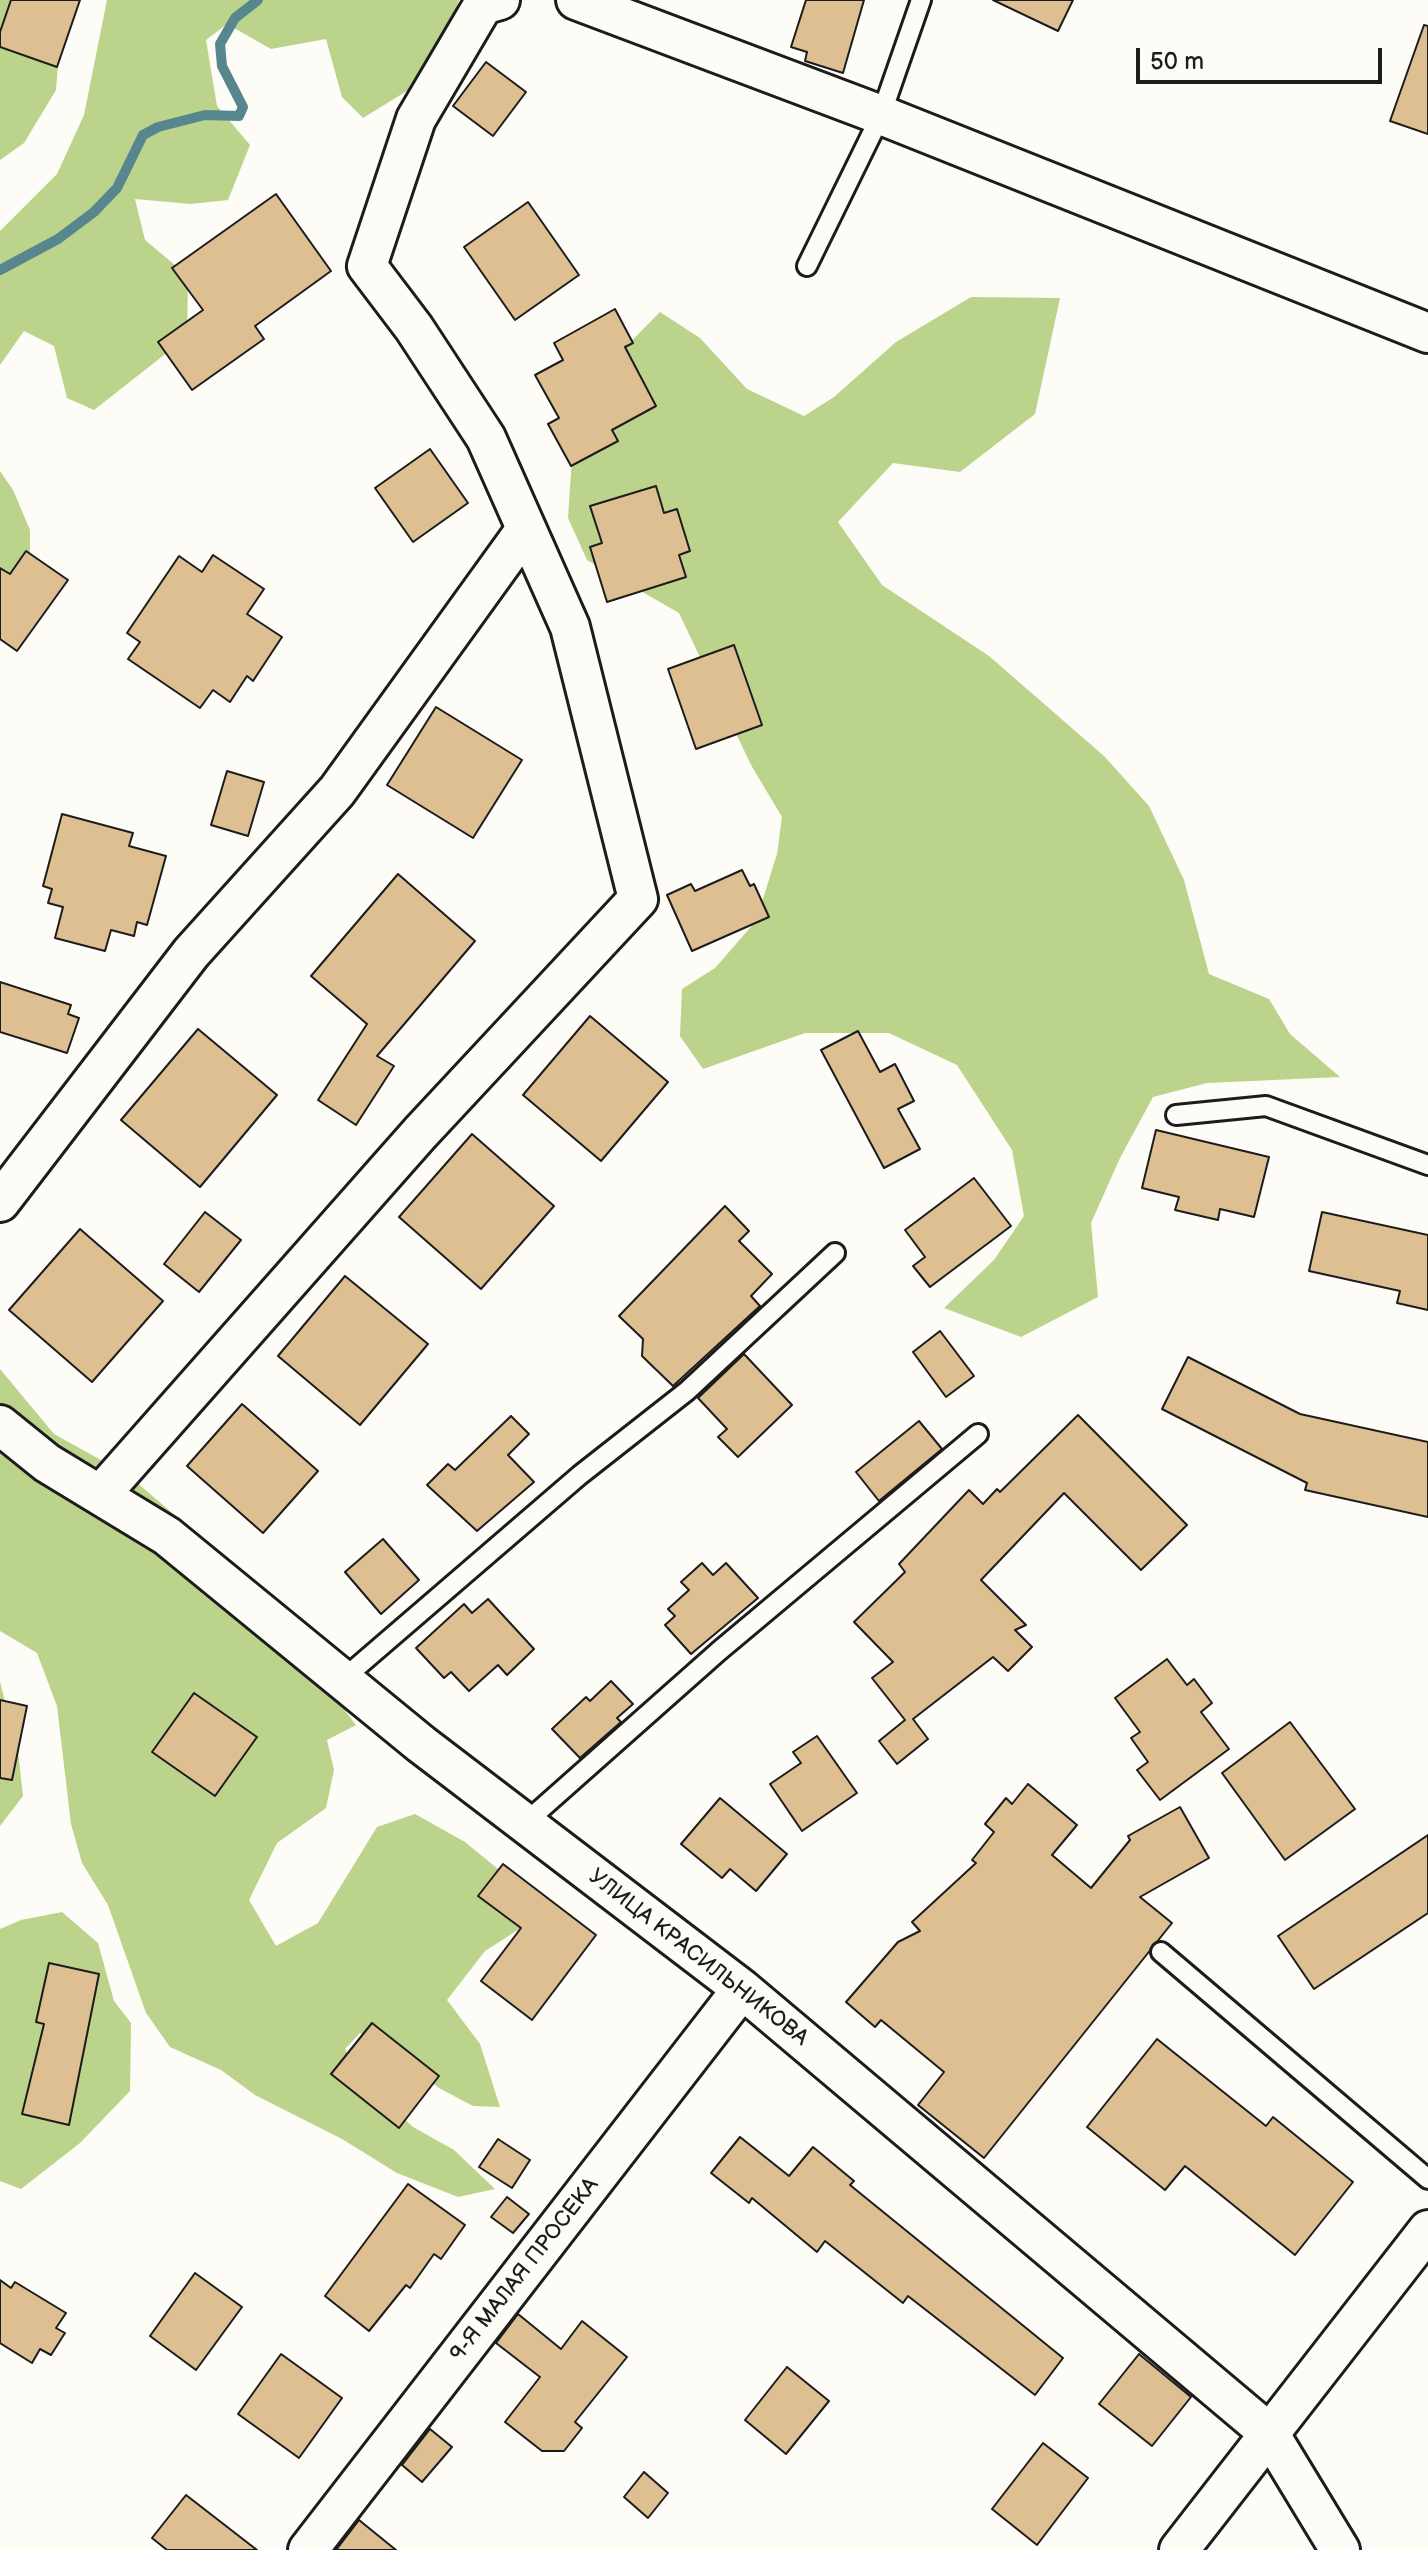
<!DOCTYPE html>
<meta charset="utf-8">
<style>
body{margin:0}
#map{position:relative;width:1428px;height:2550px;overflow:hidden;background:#fdfcf7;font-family:"Balsamiq Sans",sans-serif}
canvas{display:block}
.scale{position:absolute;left:1136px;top:48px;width:246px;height:36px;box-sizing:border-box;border:4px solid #1c1c1c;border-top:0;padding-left:10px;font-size:24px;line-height:28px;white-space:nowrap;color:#1c1c1c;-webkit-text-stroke:6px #fdfcf7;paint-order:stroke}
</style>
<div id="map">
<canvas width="1428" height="2550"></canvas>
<div class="scale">50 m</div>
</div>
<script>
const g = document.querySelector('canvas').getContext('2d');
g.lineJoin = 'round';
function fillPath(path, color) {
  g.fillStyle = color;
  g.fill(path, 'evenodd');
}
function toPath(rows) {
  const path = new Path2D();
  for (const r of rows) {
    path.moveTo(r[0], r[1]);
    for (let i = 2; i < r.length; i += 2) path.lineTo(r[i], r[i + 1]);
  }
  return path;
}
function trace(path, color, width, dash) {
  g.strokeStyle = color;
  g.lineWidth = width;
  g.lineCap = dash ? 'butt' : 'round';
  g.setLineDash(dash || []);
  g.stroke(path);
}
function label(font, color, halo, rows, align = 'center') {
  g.font = font + ' "Balsamiq Sans",sans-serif';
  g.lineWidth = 7;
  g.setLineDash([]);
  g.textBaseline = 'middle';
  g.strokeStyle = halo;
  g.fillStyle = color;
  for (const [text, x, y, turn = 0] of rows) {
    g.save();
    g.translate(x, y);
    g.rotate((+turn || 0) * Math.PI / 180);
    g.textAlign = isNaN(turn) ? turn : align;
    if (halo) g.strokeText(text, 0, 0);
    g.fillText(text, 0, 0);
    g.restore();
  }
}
fillPath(toPath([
 [0,0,63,0,56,90,24,143,0,160],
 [107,0,459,0,447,34,410,89,363,118,342,97,326,39,271,49,227,24,206,40,217,106,250,145,228,200,191,204,135,199,145,240,188,276,187,337,94,410,67,398,54,346,24,331,0,365,0,231,57,174,84,115],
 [971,297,1060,298,1035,414,960,472,893,463,838,522,882,585,989,656,1104,756,1149,806,1184,880,1209,974,1269,999,1290,1034,1340,1077,1207,1083,1153,1097,1120,1158,1091,1223,1098,1297,1021,1337,944,1308,994,1260,1024,1216,1012,1150,957,1065,889,1033,805,1033,703,1069,680,1036,682,989,715,968,756,921,777,854,782,817,751,765,679,613,587,560,568,518,574,428,594,379,660,312,700,338,747,389,804,416,834,397,896,342],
 [0,471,13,490,30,530,30,578,0,613],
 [0,1369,54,1434,128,1475,177,1517,279,1625,356,1725,327,1740,334,1770,326,1808,277,1843,249,1900,276,1946,318,1923,377,1827,415,1814,465,1842,503,1873,521,1928,485,1951,447,2000,480,2044,500,2107,473,2106,439,2088,381,2044,360,2033,345,2049,365,2082,413,2127,454,2150,495,2189,458,2197,397,2173,342,2139,255,2095,221,2070,170,2047,146,2013,108,1905,82,1863,71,1824,57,1706,37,1653,0,1631],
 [0,1682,18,1751,23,1796,0,1826],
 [62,1912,98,1943,114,2001,131,2023,130,2091,80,2143,21,2189,0,2181,0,1929,21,1920]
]), '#bbd38a');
trace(toPath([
 [0,270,58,239,94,212,117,188,143,135,158,127,205,115,239,116,243,107,222,66,220,44,235,18,258,0]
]), '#57878e', 10);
const building = toPath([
 [11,0,80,0,57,67,0,47,0,32,11,0],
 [806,0,864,0,843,73,805,61,807,52,791,47,806,0],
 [993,0,1073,0,1058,31,993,0],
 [1424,25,1428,26,1428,134,1390,121,1424,25],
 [486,62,526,92,493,136,453,106,486,62],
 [276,194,331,271,255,326,264,339,192,390,158,342,203,310,172,268,276,194],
 [528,202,579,275,515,320,464,247,528,202],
 [615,309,633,343,625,347,656,406,612,430,618,441,571,466,548,424,559,418,535,375,563,360,554,343,615,309],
 [430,449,468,503,413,542,375,488,430,449],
 [656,486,664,513,677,509,690,551,679,555,686,577,607,602,590,547,602,543,590,506,656,486],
 [26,551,68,580,17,651,0,639,0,568,10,574,26,551],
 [213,555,264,589,247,614,282,637,253,681,247,676,230,702,213,690,200,708,128,659,140,642,127,633,179,556,202,572,213,555],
 [734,645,762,725,696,749,668,669,734,645],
 [436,707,522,760,473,838,387,785,436,707],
 [227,771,264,782,248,836,211,825,227,771],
 [62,814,133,833,129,846,166,856,147,925,137,922,134,936,111,930,105,951,55,938,63,907,48,903,52,889,43,886,62,814],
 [742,870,750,886,754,884,769,917,692,951,667,895,691,884,695,891,742,870],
 [398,874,475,941,377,1056,394,1066,356,1125,318,1100,367,1024,311,976,398,874],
 [0,982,71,1005,68,1014,79,1018,67,1053,0,1032,0,982],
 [590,1016,668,1082,601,1161,523,1095,590,1016],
 [198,1029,277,1095,200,1187,121,1120,198,1029],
 [858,1031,880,1072,895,1064,914,1101,898,1109,920,1149,884,1168,821,1050,858,1031],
 [1156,1130,1269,1157,1254,1217,1220,1209,1218,1220,1175,1210,1179,1197,1142,1188,1156,1130],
 [472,1134,554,1206,481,1289,399,1217,472,1134],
 [974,1178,1011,1226,930,1287,913,1266,925,1257,905,1230,974,1178],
 [725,1206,749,1231,739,1241,772,1274,751,1296,760,1306,673,1386,642,1356,643,1339,619,1316,725,1206],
 [205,1212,241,1240,199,1292,164,1264,205,1212],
 [1322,1212,1428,1235,1428,1310,1397,1303,1400,1291,1309,1271,1322,1212],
 [80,1229,163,1301,92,1382,9,1310,80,1229],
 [345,1276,428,1344,360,1425,278,1356,345,1276],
 [940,1331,974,1376,946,1397,913,1352,940,1331],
 [744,1354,792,1405,738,1457,718,1437,727,1429,698,1398,744,1354],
 [1188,1357,1300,1414,1428,1442,1428,1517,1305,1490,1307,1483,1162,1409,1188,1357],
 [242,1404,318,1471,263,1533,187,1466,242,1404],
 [1078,1415,1187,1525,1141,1570,1064,1493,981,1580,1026,1625,1015,1630,1032,1647,1008,1671,993,1657,913,1719,928,1739,897,1764,879,1741,905,1720,872,1678,893,1662,854,1622,905,1572,899,1564,969,1490,983,1504,997,1489,1000,1492,1078,1415],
 [511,1416,529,1434,508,1455,534,1482,477,1531,427,1485,448,1464,455,1470,511,1416],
 [919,1421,942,1449,879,1501,856,1472,919,1421],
 [383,1539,419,1580,381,1614,345,1572,383,1539],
 [702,1563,713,1575,726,1563,758,1598,691,1654,665,1625,675,1616,668,1609,689,1590,681,1582,702,1563],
 [488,1599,534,1649,507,1675,498,1665,469,1691,451,1672,444,1678,416,1648,464,1604,472,1613,488,1599],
 [1167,1659,1187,1685,1194,1679,1212,1703,1201,1712,1229,1749,1160,1800,1137,1770,1148,1762,1131,1738,1140,1732,1115,1698,1167,1659],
 [611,1681,633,1704,617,1718,621,1722,580,1758,552,1729,586,1697,590,1701,611,1681],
 [194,1693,257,1737,215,1796,152,1752,194,1693],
 [0,1700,27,1706,12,1780,0,1778,0,1700],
 [1290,1722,1355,1809,1285,1860,1222,1773,1290,1722],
 [817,1736,857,1793,802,1831,770,1784,801,1763,793,1752,817,1736],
 [1028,1784,1077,1825,1052,1855,1091,1888,1130,1840,1128,1836,1180,1807,1209,1858,1140,1897,1172,1923,984,2158,918,2105,944,2072,881,2020,875,2027,846,2002,898,1942,920,1931,912,1922,976,1863,972,1860,994,1832,985,1824,1006,1798,1012,1804,1028,1784],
 [720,1798,787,1854,756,1891,730,1869,722,1878,681,1844,720,1798],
 [1428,1835,1428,1913,1314,1989,1278,1936,1428,1835],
 [503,1864,596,1935,532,2020,481,1981,521,1928,478,1896,503,1864],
 [49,1963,99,1974,69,2125,22,2114,44,2024,36,2022,49,1963],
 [372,2023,439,2076,399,2128,331,2074,372,2023],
 [1157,2039,1266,2126,1273,2117,1353,2182,1295,2255,1185,2166,1165,2190,1087,2127,1157,2039],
 [740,2137,789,2176,813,2147,854,2181,850,2185,1063,2358,1035,2395,908,2296,903,2303,825,2241,817,2252,752,2198,749,2203,711,2173,740,2137],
 [498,2139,530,2160,512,2188,479,2167,498,2139],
 [408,2184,465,2225,441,2259,434,2254,410,2288,406,2285,369,2331,325,2296,408,2184],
 [507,2197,529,2214,513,2233,491,2217,507,2197],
 [195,2273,242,2307,196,2370,150,2336,195,2273],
 [0,2280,11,2288,15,2282,66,2313,56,2328,65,2333,51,2355,40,2349,32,2363,0,2343,0,2280],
 [518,2314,561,2349,582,2321,627,2357,575,2422,582,2428,564,2451,542,2451,505,2422,540,2377,496,2343,518,2314],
 [281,2354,342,2398,299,2458,238,2414,281,2354],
 [1139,2354,1191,2397,1152,2446,1099,2404,1139,2354],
 [787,2367,829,2401,786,2454,745,2420,787,2367],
 [430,2429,452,2447,422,2482,402,2465,430,2429],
 [1043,2443,1088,2478,1037,2545,992,2509,1043,2443],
 [644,2472,668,2493,648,2518,624,2497,644,2472],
 [186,2495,257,2550,167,2550,152,2538,186,2495],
 [359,2520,396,2550,336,2550,359,2520]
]);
fillPath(building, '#ddbf91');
trace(building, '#1c1c1c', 2);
const service = toPath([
 [807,266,881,115,921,0],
 [1176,1115,1266,1106,1428,1165],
 [343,1679,580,1475,687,1391,835,1253],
 [525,1823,719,1651,978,1434],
 [1161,1952,1428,2179]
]);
const minor = toPath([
 [576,0,881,115,1428,333],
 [0,1202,191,953,337,791,526,529],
 [0,1425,47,1463,167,1536,421,1744,742,1989,1269,2433,1340,2550],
 [101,1494,420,1133,638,899,570,627,486,438,414,328,367,266,416,119,483,5,500,0],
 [308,2550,742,1989],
 [1179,2550,1428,2230]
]);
trace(service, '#1c1c1c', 24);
trace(minor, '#1c1c1c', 44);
trace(service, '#fdfcf7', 18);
trace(minor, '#fdfcf7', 38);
label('22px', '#1c1c1c', '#fdfcf7', [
 ["УЛИЦА КРАСИЛЬНИКОВА",698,1958,38],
 ["9-Я МАЛАЯ ПРОСЕКА",525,2270,-52]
]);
</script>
